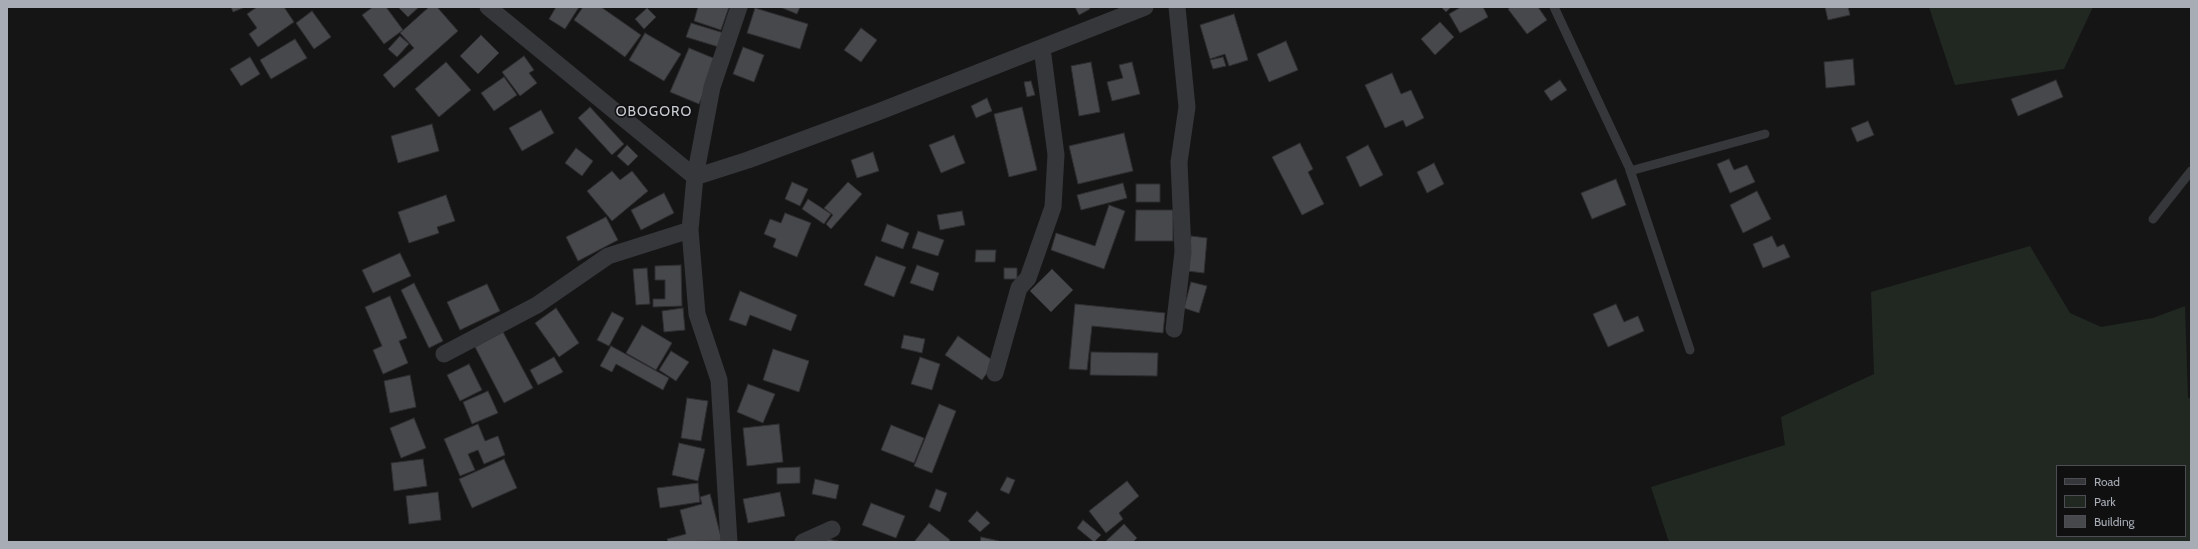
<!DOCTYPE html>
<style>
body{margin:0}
#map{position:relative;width:2198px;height:549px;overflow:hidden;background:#151516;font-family:Cabin,sans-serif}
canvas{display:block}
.frame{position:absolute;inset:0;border:8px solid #a8acb5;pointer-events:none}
.legend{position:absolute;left:2056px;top:465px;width:130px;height:72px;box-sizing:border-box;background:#101011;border:1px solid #4d4e53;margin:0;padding:5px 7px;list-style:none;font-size:12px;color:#a8acb5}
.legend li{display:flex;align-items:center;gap:8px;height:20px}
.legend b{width:20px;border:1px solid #4d4e53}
</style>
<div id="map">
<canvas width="2198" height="549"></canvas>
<div class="frame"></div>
<ul class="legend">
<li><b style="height:5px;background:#36373b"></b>Road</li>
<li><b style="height:11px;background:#212822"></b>Park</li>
<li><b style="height:11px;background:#47484b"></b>Building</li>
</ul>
</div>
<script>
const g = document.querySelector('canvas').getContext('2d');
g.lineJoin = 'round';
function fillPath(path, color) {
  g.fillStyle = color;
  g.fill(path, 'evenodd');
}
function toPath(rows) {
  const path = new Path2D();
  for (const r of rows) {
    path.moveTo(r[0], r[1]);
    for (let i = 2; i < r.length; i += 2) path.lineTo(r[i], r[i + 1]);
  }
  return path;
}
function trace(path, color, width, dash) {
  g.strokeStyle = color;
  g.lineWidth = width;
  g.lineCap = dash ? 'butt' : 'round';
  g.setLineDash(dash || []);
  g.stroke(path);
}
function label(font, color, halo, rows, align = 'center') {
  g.font = font + ' Cabin,sans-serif';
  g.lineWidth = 3.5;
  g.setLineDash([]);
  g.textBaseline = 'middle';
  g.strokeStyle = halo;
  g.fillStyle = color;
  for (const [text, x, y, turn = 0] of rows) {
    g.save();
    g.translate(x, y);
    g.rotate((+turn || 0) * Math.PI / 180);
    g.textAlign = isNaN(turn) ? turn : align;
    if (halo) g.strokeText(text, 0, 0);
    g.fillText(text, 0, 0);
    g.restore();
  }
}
fillPath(toPath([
 [1929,7,2093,7,2064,69,1955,85],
 [2030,246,2070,313,2101,327,2153,318,2185,306,2188,398,2191,398,2191,542,1669,542,1651,487,1785,445,1781,417,1874,374,1871,292],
 [2057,466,2185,466,2185,536,2057,536]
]), '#212822');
const building = toPath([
 [231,7,245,7,233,12,231,7],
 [257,7,284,7,294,22,258,47,249,34,257,28,247,14,257,7],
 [373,7,386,7,403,30,384,44,362,15,373,7],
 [398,7,419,7,408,17,398,7],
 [429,7,437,7,458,31,394,88,383,75,414,48,400,33,429,7],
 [556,7,579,7,565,29,549,19,556,7],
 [583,7,601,7,641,35,625,57,574,20,583,7],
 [698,7,729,7,721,30,694,21,698,7],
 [780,7,800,7,797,14,780,7],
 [1075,7,1089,7,1090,9,1079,15,1075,7],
 [1441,7,1451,7,1446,12,1441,7],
 [1461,7,1483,7,1488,17,1460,33,1449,14,1461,7],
 [1511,7,1538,7,1547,20,1527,34,1508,9,1511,7],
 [1825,7,1848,7,1850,15,1828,20,1825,7],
 [647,8,656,17,644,29,635,19,647,8],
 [755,8,808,24,800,49,747,33,755,8],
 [312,11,331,37,314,49,296,23,312,11],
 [1234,14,1248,60,1229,66,1225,54,1210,59,1200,25,1234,14],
 [1440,22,1454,37,1435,55,1421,39,1440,22],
 [691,23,727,34,722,48,686,37,691,23],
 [861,28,877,40,861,62,844,50,861,28],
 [645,33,681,54,664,81,629,60,645,33],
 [481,35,499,53,478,74,460,56,481,35],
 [400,36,409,44,397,57,388,49,400,36],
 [295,39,307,58,271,79,260,60,295,39],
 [1286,41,1298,70,1269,82,1257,54,1286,41],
 [743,47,764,55,754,82,733,74,743,47],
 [689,48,718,60,699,104,670,92,689,48],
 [524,56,534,70,529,73,537,83,520,96,502,72,524,56],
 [250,57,260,74,241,86,230,69,250,57],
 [1223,57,1226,66,1213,69,1210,60,1223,57],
 [1853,59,1855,85,1826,88,1824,62,1853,59],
 [446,62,471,90,439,117,415,89,446,62],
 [1091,62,1100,112,1079,116,1071,66,1091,62],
 [1132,62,1140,94,1112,101,1107,82,1123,78,1119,65,1132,62],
 [1392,73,1401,94,1411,90,1424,118,1406,127,1403,120,1385,128,1365,85,1392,73],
 [504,77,517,95,494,111,481,93,504,77],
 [1560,80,1567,90,1551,101,1544,91,1560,80],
 [2056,80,2063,97,2018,116,2011,99,2056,80],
 [1031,81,1035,95,1027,97,1024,82,1031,81],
 [987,98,992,111,976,118,971,106,987,98],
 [590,107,624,144,612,155,578,118,590,107],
 [1022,107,1037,170,1009,177,994,114,1022,107],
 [541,110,554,133,522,151,509,128,541,110],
 [1868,121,1874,135,1857,142,1851,128,1868,121],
 [432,124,439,151,398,163,391,136,432,124],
 [1124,133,1133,171,1078,184,1069,146,1124,133],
 [954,135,965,163,941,173,929,145,954,135],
 [1300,143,1313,169,1308,172,1324,204,1302,215,1272,157,1300,143],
 [627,145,638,156,628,166,617,156,627,145],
 [1368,145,1383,175,1360,187,1346,157,1368,145],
 [576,148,593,161,582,176,565,163,576,148],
 [873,152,879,171,857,178,851,160,873,152],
 [1729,159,1734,170,1747,165,1755,182,1730,193,1717,164,1729,159],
 [1434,163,1444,184,1427,193,1417,172,1434,163],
 [612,171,620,180,632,171,648,191,612,221,587,191,612,171],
 [1616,179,1626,205,1592,219,1581,193,1616,179],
 [792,182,808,189,800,206,785,199,792,182],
 [848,182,862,194,831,229,826,224,833,215,824,208,848,182],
 [1123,183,1127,198,1081,210,1077,195,1123,183],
 [1136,184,1160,184,1160,202,1136,202,1136,184],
 [1757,191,1771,219,1743,233,1730,205,1757,191],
 [664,193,674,213,641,230,631,210,664,193],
 [446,195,455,221,437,227,439,233,409,243,398,212,446,195],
 [808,199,831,214,824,224,802,209,808,199],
 [1109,205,1125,211,1104,269,1051,250,1056,233,1095,246,1109,205],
 [1136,210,1173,210,1173,241,1135,241,1136,210],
 [962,211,965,225,940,230,937,215,962,211],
 [785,213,811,223,797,257,773,247,776,239,764,234,770,219,781,223,785,213],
 [606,217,618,240,578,261,566,237,606,217],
 [887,224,909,233,903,249,881,241,887,224],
 [918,231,944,240,938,256,912,248,918,231],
 [1191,236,1207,238,1204,273,1187,271,1191,236],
 [1772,236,1777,247,1784,244,1790,257,1763,268,1753,244,1772,236],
 [976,250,996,250,995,262,975,262,976,250],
 [400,253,411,276,373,293,362,270,400,253],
 [876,256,906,267,894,297,864,285,876,256],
 [681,265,682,306,653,307,653,299,665,299,665,280,655,280,655,266,681,265],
 [917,265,939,273,933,291,910,283,917,265],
 [647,268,650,304,636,305,633,269,647,268],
 [1004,268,1017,268,1017,279,1004,279,1004,268],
 [1052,269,1073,290,1051,312,1030,291,1052,269],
 [1191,282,1207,286,1199,313,1184,308,1191,282],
 [414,283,443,341,429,348,401,290,414,283],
 [487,284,500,311,460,330,447,302,487,284],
 [740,291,797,315,791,331,750,315,746,326,729,320,740,291],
 [390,296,407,338,399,341,408,363,383,374,373,350,382,346,365,307,390,296],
 [1075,304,1165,313,1163,333,1092,326,1087,370,1069,369,1075,304],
 [1616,304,1624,322,1638,316,1644,331,1608,347,1593,314,1616,304],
 [556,308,579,343,559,357,535,323,556,308],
 [683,308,685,330,664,332,662,311,683,308],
 [612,312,624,318,609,346,597,340,612,312],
 [642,325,672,343,656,370,626,353,642,325],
 [503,332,533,388,504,403,475,347,503,332],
 [904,335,925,339,922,353,901,348,904,335],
 [958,336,995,362,982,380,945,355,958,336],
 [611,346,669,378,663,390,616,364,612,372,600,366,611,346],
 [773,349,809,361,799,392,763,380,773,349],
 [671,351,689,362,676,381,659,370,671,351],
 [1091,352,1158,353,1157,376,1090,375,1091,352],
 [554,357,563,372,538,385,530,370,554,357],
 [920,357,940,364,932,390,911,384,920,357],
 [469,364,482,390,460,401,447,375,469,364],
 [410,375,416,407,390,413,384,381,410,375],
 [748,384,775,394,763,423,737,412,748,384],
 [488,391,498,413,472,424,463,402,488,391],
 [687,398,708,401,701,441,681,438,687,398],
 [939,404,956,411,932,473,914,466,939,404],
 [414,418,426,448,401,458,390,428,414,418],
 [478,424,485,441,498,436,505,455,484,464,478,450,468,454,475,470,460,476,444,439,478,424],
 [779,424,783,462,747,466,743,428,779,424],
 [891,425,924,438,914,463,881,450,891,425],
 [679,443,705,449,698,481,672,475,679,443],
 [423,459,427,486,394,491,391,463,423,459],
 [504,459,517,488,472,508,459,479,504,459],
 [800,467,800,483,777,484,777,468,800,467],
 [1007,477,1015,480,1009,494,1000,490,1007,477],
 [815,479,839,485,836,499,812,494,815,479],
 [1127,481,1139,496,1119,513,1123,519,1106,533,1089,511,1127,481],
 [698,483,700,502,660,508,657,488,698,483],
 [936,489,947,493,940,512,929,507,936,489],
 [438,492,441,520,409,524,406,496,438,492],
 [780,492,785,516,748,523,743,499,780,492],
 [710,494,722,541,668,542,667,539,686,534,680,510,702,504,700,497,710,494],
 [871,503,905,516,896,538,862,525,871,503],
 [977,511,990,523,980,532,968,521,977,511],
 [1083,520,1101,535,1094,542,1077,528,1083,520],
 [929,523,950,540,949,542,914,542,929,523],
 [1124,524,1137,538,1133,542,1105,542,1124,524],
 [981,537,999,541,999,542,980,542,981,537],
 [823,538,842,542,822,542,823,538]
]);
fillPath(building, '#47484b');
trace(building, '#2f2f32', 1);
trace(toPath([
 [1554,7,1629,167,1690,350],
 [1630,171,1765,134],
 [2153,219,2191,171]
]), '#36373b', 9);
trace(toPath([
 [488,7,695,177,748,160,878,112,1145,7],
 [1174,329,1183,252,1179,162,1187,107,1177,7],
 [444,354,537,305,608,256,690,230],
 [995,373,1019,288,1028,278,1053,207,1056,155,1042,48],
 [729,542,719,380,697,314,690,230,695,177,712,87,739,7],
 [803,542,832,529]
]), '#36373b', 17);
g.letterSpacing = '1px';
label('14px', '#c8cbd1', '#101011', [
 ["OBOGORO",654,112]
]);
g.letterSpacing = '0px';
</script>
